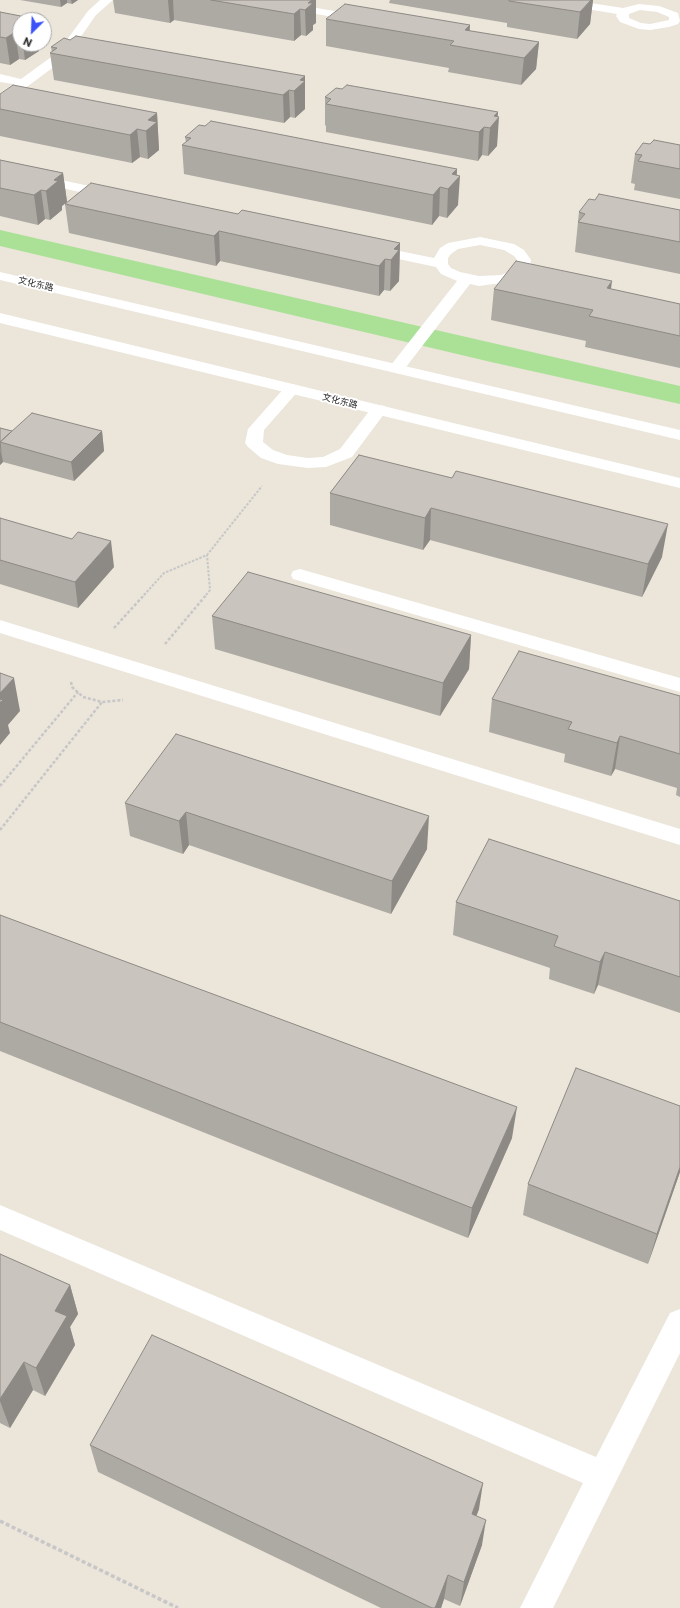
<!DOCTYPE html>
<meta charset="utf-8">
<style>
body{margin:0}
#map{position:relative;width:680px;height:1608px;overflow:hidden;background:#ebe5da;font-family:Commissioner,sans-serif}
canvas{display:block}
.north{position:absolute;left:12px;top:12px;width:40px;height:40px;box-sizing:border-box;background:#fff;border:1px solid #a9a9a9;border-radius:50%;rotate:204deg;font-size:11px;font-weight:700;line-height:16px;text-align:center;color:#282828}
.north::after{content:'';display:block;margin:auto;width:14px;height:18px;background:#3a52f8;clip-path:polygon(50% 0,100% 100%,50% 72%,0 100%)}
</style>
<div id="map">
<canvas width="680" height="1608"></canvas>
<div class="north">N</div>
</div>
<script>
const g = document.querySelector('canvas').getContext('2d');
g.lineJoin = 'round';
function fillPath(path, color) {
  g.fillStyle = color;
  g.fill(path, 'evenodd');
}
function toPath(rows) {
  const path = new Path2D();
  for (const r of rows) {
    path.moveTo(r[0], r[1]);
    for (let i = 2; i < r.length; i += 2) path.lineTo(r[i], r[i + 1]);
  }
  return path;
}
function trace(path, color, width, dash) {
  g.strokeStyle = color;
  g.lineWidth = width;
  g.lineCap = dash ? 'butt' : 'round';
  g.setLineDash(dash || []);
  g.stroke(path);
}
function label(font, color, halo, rows, align = 'center') {
  g.font = font + ' Commissioner,"Noto Sans SC",sans-serif';
  g.lineWidth = 4;
  g.setLineDash([]);
  g.textBaseline = 'middle';
  g.strokeStyle = halo;
  g.fillStyle = color;
  for (const [text, x, y, turn = 0] of rows) {
    g.save();
    g.translate(x, y);
    g.rotate((+turn || 0) * Math.PI / 180);
    g.textAlign = isNaN(turn) ? turn : align;
    if (halo) g.strokeText(text, 0, 0);
    g.fillText(text, 0, 0);
    g.restore();
  }
}
fillPath(toPath([
 [0,230,680,386,680,404,491,362,0,246]
]), '#abe197');
trace(toPath([
 [144,595,164,573,207,555,262,486],
 [206,595,210,590,207,555]
]), '#c7c7c7', 2, [2.5, 1.5]);
trace(toPath([
 [114,628,145,594],
 [165,644,207,594],
 [71,682,72,687,83,697,102,702,123,700],
 [0,786,78,692],
 [0,830,102,702]
]), '#c7c7c7', 2.5, [3, 2]);
trace(toPath([
 [0,1521,178,1608]
]), '#c7c7c7', 3.5, [4, 2.5]);
fillPath(toPath([
 [100,0,113,0,96,15,66,58,28,86,4,102,0,103,0,93,13,84,0,82,0,74,21,79,58,52,88,11,100,0],
 [245,0,271,0,363,16,367,17,369,19,367,21,363,22,251,3,245,0],
 [544,0,571,0,623,8,639,4,659,6,678,13,680,21,678,24,669,27,650,30,639,29,620,22,616,16,617,14,550,3,544,0],
 [640,10,657,12,669,17,669,20,650,24,641,23,629,18,629,14,640,10],
 [0,167,113,191,118,192,120,195,118,198,113,199,0,175,0,167],
 [480,237,514,244,524,250,531,260,530,268,521,277,509,282,479,286,470,284,403,371,397,373,391,371,389,368,391,365,457,281,441,274,436,267,365,252,363,249,365,246,370,245,434,258,440,248,448,243,480,237],
 [480,245,504,250,514,256,517,260,516,267,511,271,501,275,479,276,460,272,451,268,448,264,448,258,451,254,458,249,480,245],
 [292,384,298,386,300,389,264,430,263,442,273,450,287,455,308,458,323,457,340,449,373,406,379,405,385,406,387,410,352,457,326,467,308,468,278,464,261,458,248,447,245,443,248,429,286,386,292,384],
 [300,569,680,678,680,692,293,579,291,575,293,571,300,569],
 [0,620,680,829,680,845,0,633,0,620],
 [0,1205,596,1457,670,1313,680,1309,680,1353,553,1608,520,1608,583,1483,0,1230,0,1205]
]), '#fff');
fillPath(toPath([
 [0,272,680,430,680,440,0,280,0,272],
 [0,313,680,478,680,488,0,323,0,313]
]), '#fff');
fillPath(toPath([
 [20,0,78,0,72,4,67,3,61,7],
 [113,0,316,0,316,23,313,25,313,30,306,36,301,35,294,41,174,20,170,23,115,13],
 [390,0,593,0,590,24,577,39,507,27,507,23,389,3],
 [0,12,36,19,36,20,20,20,20,44,39,44,39,51,25,60,19,59,10,65,0,63],
 [326,19,470,31,539,42,536,69,521,85,448,72,449,68,326,46],
 [51,47,305,76,305,109,295,118,290,117,284,123,54,80,50,53,52,52],
 [0,94,157,113,159,150,148,159,140,157,132,163,0,136],
 [325,97,498,112,497,146,488,156,482,155,478,161,326,132,326,126,325,125],
 [185,137,457,169,457,175,458,205,447,218,439,216,432,225,184,174,182,145,186,142],
 [650,144,680,145,680,199,634,190,635,184,631,183,635,154],
 [0,160,63,173,67,202,62,206,62,210,50,220,45,219,38,225,0,216],
 [595,200,680,210,680,274,575,252,579,212],
 [65,204,238,214,400,243,399,281,390,291,384,290,379,296,220,261,216,266,69,233],
 [494,289,611,289,680,304,680,368,585,347,586,341,491,320],
 [0,428,12,431,102,431,104,451,74,481,3,462,0,465],
 [359,455,662,557,642,597,430,540,423,550,330,525,330,493],
 [0,518,114,567,78,608,0,584],
 [212,616,471,635,469,669,440,716,215,649],
 [680,696,680,797,676,795,677,788,615,769,611,776,564,762,565,754,489,732,492,699],
 [125,803,427,849,391,914,189,845,183,854,130,836],
 [680,901,680,1013,598,985,594,994,549,979,550,968,453,935,456,902],
 [0,915,512,1138,468,1238,0,1051],
 [680,1172,648,1264,523,1215,528,1184],
 [0,1254,70,1285,78,1314,70,1327,75,1345,45,1396,33,1390,10,1428,0,1423],
 [90,1445,479,1509,476,1516,482,1545,460,1606,444,1599,441,1608,381,1608,98,1472]
]), '#ada9a3');
fillPath(toPath([
 [60,0,67,0,67,3,61,7],
 [71,0,78,0,72,4],
 [168,0,173,0,174,20,170,23],
 [312,0,316,0,316,23,313,25,313,30,306,36,305,10,308,3],
 [591,0,593,0,590,24,577,39,580,12],
 [300,9,301,35,294,41,294,14],
 [470,25,469,49,465,30],
 [15,32,19,59,10,65,6,38],
 [539,42,536,69,521,85,524,58],
 [23,44,39,44,39,51,25,60],
 [305,76,305,109,295,118,294,91,300,80],
 [289,90,290,117,284,123,283,95],
 [498,112,497,120,499,117,497,146,488,156,490,128,494,116],
 [157,113,159,150,148,159,146,131,148,120],
 [484,127,482,155,478,161,479,132],
 [137,129,140,157,132,163,130,135],
 [457,169,456,180,460,176,458,205,447,218,448,189,452,174],
 [63,173,67,202,62,206,62,210,50,220,46,191,54,180],
 [440,187,439,216,432,225,433,195],
 [41,190,45,219,38,225,34,195],
 [219,231,220,261,216,266,214,236],
 [400,243,399,281,390,291,391,260,394,249],
 [385,259,384,290,379,296,379,266],
 [612,281,608,312,607,288],
 [102,431,104,451,74,481,71,462],
 [1,451,3,462,0,465,0,453],
 [431,508,430,540,423,550,425,518],
 [668,524,662,557,642,597,648,564],
 [111,541,114,567,78,608,75,582],
 [471,635,469,669,440,716,443,683],
 [14,678,20,711,8,725,10,733,0,745,0,693],
 [620,736,615,769,611,776,617,743],
 [186,812,189,845,183,854,179,821],
 [429,816,427,849,391,914,392,881],
 [605,952,598,985,594,994,600,962],
 [517,1107,512,1138,468,1238,472,1208],
 [680,1167,680,1172,648,1264,657,1234],
 [70,1285,78,1314,70,1327,75,1345,45,1396,36,1368,55,1311],
 [24,1362,33,1390,10,1428,0,1401,0,1399],
 [483,1483,479,1509,468,1539,472,1514],
 [486,1520,482,1545,460,1606,464,1582],
 [448,1575,444,1599,441,1608,435,1608]
]), '#8d8984');
const building = toPath([
 [211,0,312,0,308,3,313,3,305,10,300,9,294,14,211,0],
 [509,0,591,0,580,12,509,1,509,0],
 [345,4,470,25,465,30,539,42,524,58,450,45,454,41,326,19,345,4],
 [0,12,36,19,34,20,20,20,20,33,15,32,6,38,0,37,0,12],
 [76,36,305,76,300,80,305,81,294,91,289,90,283,95,50,53,57,48,51,47,64,38,70,40,76,36],
 [13,85,157,113,148,120,157,122,146,131,137,129,130,135,0,109,0,94,13,85],
 [347,85,498,112,494,116,499,117,490,128,484,127,479,132,326,104,331,99,325,97,336,88,342,89,347,85],
 [211,121,457,169,452,174,460,176,448,189,440,187,433,195,182,145,191,138,185,137,199,125,205,126,211,121],
 [654,140,680,145,680,169,638,161,642,155,635,154,643,143,650,144,654,140],
 [0,160,63,173,54,180,58,181,46,191,41,190,34,195,0,188,0,160],
 [91,183,238,214,242,210,400,243,394,249,399,250,391,260,385,259,379,266,219,231,214,236,65,204,91,183],
 [599,194,680,210,680,242,578,222,585,214,579,212,589,199,595,200,599,194],
 [516,261,612,281,607,288,680,304,680,336,589,316,593,310,494,289,516,261],
 [32,413,102,431,71,462,0,442,32,413],
 [0,428,12,431,0,442,0,428],
 [0,443,1,451,0,453,0,443],
 [359,455,452,478,456,471,668,524,648,564,431,508,425,518,330,493,359,455],
 [0,518,72,539,78,532,111,541,75,582,0,560,0,518],
 [248,572,471,635,443,683,212,616,248,572],
 [519,651,680,696,680,754,620,736,617,743,568,729,572,722,492,699,519,651],
 [0,673,14,678,0,693,0,673],
 [0,699,3,700,0,703,0,699],
 [176,734,429,816,392,881,186,812,179,821,125,803,176,734],
 [489,839,680,901,680,977,605,952,600,962,554,946,558,936,456,902,489,839],
 [0,915,517,1107,472,1208,0,1022,0,915],
 [576,1068,680,1106,680,1167,657,1234,528,1184,576,1068],
 [0,1254,70,1285,55,1311,67,1316,36,1368,24,1362,0,1399,0,1254],
 [152,1335,483,1483,472,1514,486,1520,464,1582,448,1575,435,1608,432,1608,90,1445,152,1335]
]);
fillPath(building, '#c9c4bd');
trace(building, '#8d8984', 1);
label('9px', '#282828', '#fff', [
 ["文化东路",36,284,13],
 ["文化东路",340,401,14]
]);
</script>
